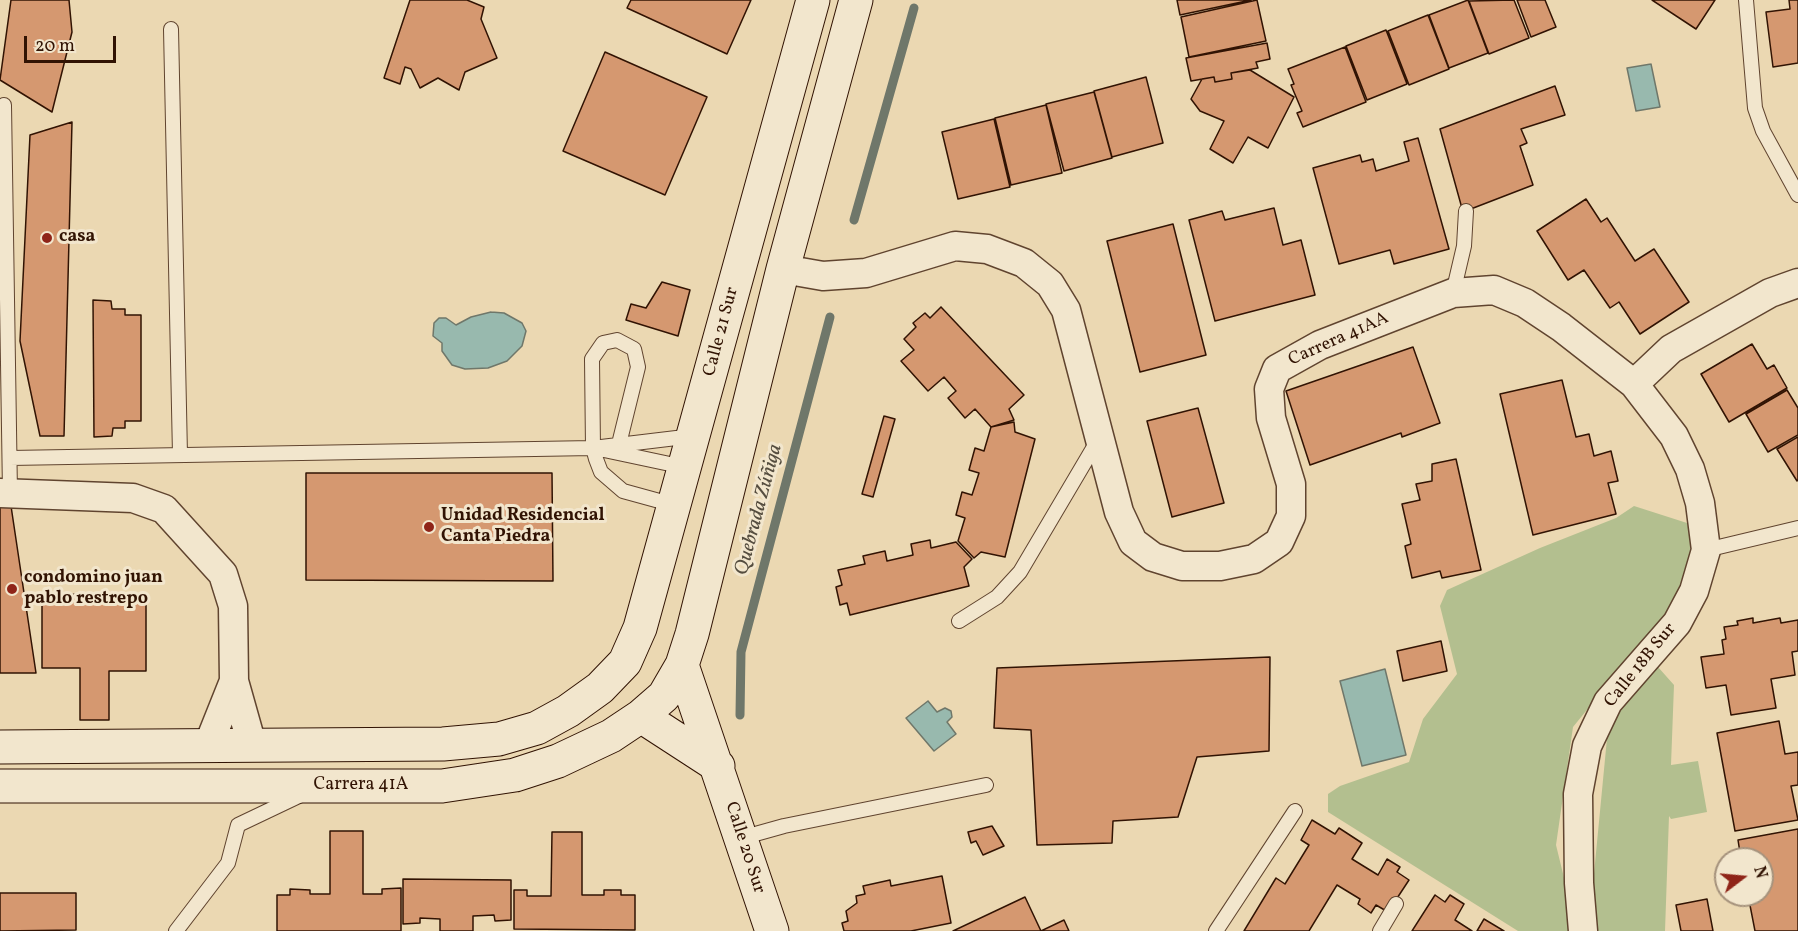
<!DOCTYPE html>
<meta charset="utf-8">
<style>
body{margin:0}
#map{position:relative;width:1798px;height:931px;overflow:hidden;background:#ebd8b2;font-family:Vollkorn,serif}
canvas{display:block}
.north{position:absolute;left:1714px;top:847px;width:60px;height:60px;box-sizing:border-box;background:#f2e6cd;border:2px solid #a5927c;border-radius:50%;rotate:74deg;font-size:16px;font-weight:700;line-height:24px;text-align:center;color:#311303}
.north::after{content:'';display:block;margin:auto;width:21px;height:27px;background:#8f2418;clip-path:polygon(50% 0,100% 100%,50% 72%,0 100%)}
.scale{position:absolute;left:24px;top:36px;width:92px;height:27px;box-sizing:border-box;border:3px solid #311303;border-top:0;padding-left:8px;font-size:18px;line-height:21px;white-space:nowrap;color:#311303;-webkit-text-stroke:4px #f2e6cd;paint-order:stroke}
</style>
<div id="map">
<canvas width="1798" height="931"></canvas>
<div class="north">N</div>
<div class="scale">20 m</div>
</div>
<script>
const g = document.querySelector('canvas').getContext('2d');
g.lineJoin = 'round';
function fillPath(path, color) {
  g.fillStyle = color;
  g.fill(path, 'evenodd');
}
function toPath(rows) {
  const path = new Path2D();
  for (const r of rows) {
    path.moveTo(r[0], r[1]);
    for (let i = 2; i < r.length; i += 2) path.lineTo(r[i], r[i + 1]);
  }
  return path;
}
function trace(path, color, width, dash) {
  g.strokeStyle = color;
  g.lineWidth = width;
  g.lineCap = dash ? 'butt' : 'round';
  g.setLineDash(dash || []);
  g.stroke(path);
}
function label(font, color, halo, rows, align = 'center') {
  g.font = font + ' Vollkorn,serif';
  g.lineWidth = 6;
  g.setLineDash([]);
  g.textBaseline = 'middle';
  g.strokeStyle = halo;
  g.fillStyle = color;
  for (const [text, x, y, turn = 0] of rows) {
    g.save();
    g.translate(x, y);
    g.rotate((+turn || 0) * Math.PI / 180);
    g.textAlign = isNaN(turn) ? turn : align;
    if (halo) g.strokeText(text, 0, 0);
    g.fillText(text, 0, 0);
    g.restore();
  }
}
fillPath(toPath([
 [1634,506,1687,523,1696,556,1681,594,1573,727,1556,845,1577,931,1518,931,1328,812,1328,794,1340,786,1409,762,1423,719,1457,674,1440,606,1447,590,1540,548,1616,518],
 [1658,667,1674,685,1671,765,1698,761,1707,812,1671,819,1669,816,1665,931,1598,931,1593,884,1608,728,1643,671]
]), '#b3bf8f');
const water = toPath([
 [1651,64,1660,107,1636,111,1627,68,1651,64],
 [491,312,504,313,522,323,526,331,522,346,507,361,488,368,465,369,452,365,442,351,442,343,433,336,434,323,439,318,446,318,456,325,471,317,491,312],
 [1385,669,1406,755,1362,766,1340,681,1385,669],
 [928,701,937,712,945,708,951,711,952,717,947,722,956,734,934,751,906,718,928,701]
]);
fillPath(water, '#98b9ae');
trace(water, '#6f776a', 1.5);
trace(toPath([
 [854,220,914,8],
 [740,715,741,652,830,317]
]), '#6f776a', 9);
const building = toPath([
 [11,0,69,0,72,32,52,112,0,80,11,0],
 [410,0,467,0,484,7,481,19,497,58,465,72,459,90,438,78,420,88,411,69,405,67,400,84,384,78,410,0],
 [631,0,751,0,727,54,627,8,631,0],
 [1177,0,1251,0,1180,15,1177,0],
 [1257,0,1266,41,1189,57,1181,17,1257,0],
 [1468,0,1488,53,1449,68,1429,15,1468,0],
 [1514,0,1529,38,1489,54,1469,1,1514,0],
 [1517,0,1545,0,1556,27,1531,37,1517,0],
 [1652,0,1715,0,1696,29,1652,0],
 [1789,0,1798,0,1798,63,1773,67,1766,12,1790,9,1789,0],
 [1428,15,1449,69,1409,85,1388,31,1428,15],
 [1386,30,1407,84,1367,100,1346,46,1386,30],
 [1267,43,1270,59,1256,62,1258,68,1231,73,1232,79,1215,82,1214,77,1191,81,1186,58,1267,43],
 [1345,47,1366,102,1303,127,1297,113,1302,111,1291,85,1294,84,1288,69,1345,47],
 [605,52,707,97,665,195,563,151,605,52],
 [1250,70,1294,97,1268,148,1248,137,1233,163,1210,149,1224,121,1200,111,1191,99,1202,79,1214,77,1215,82,1232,79,1231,73,1250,70],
 [1146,77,1163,143,1112,157,1094,91,1146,77],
 [1555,86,1565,115,1521,129,1527,143,1520,146,1533,185,1463,212,1440,129,1555,86],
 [1094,92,1112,158,1064,171,1046,104,1094,92],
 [1046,105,1062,173,1011,185,995,118,1046,105],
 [994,119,1010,187,958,199,942,132,994,119],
 [72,122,64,436,40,436,20,341,30,135,72,122],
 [1418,138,1449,249,1394,264,1390,250,1339,264,1313,168,1360,155,1362,162,1373,159,1376,171,1409,161,1404,142,1418,138],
 [1586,199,1601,222,1607,218,1635,261,1654,249,1689,302,1640,334,1619,302,1610,308,1584,270,1568,280,1537,231,1586,199],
 [1274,208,1283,245,1301,240,1315,295,1215,321,1189,220,1222,211,1225,220,1274,208],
 [1173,224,1206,355,1140,372,1107,241,1173,224],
 [662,282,690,290,678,336,626,320,631,304,646,308,662,282],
 [93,300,111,301,112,309,125,309,125,315,141,315,141,421,125,421,125,428,113,428,112,436,94,437,93,300],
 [941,307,1024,395,1009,409,1014,420,991,427,975,409,965,418,948,398,956,391,944,377,928,391,901,361,914,350,904,339,916,327,913,323,925,313,930,318,941,307],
 [1752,344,1767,369,1774,365,1787,388,1729,422,1701,374,1752,344],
 [1413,347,1440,423,1402,437,1401,433,1310,465,1286,391,1413,347],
 [1562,380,1576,437,1589,434,1594,456,1611,451,1618,481,1608,483,1616,514,1533,535,1500,394,1562,380],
 [1787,390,1798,408,1798,435,1768,452,1746,414,1787,390],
 [1198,408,1224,503,1172,517,1147,421,1198,408],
 [884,416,895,419,873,497,862,494,884,416],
 [1014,422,1015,432,1035,439,1005,557,981,552,974,558,958,541,965,518,956,515,962,492,972,495,979,473,969,470,975,448,984,451,991,427,1014,422],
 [1798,437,1798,480,1797,481,1777,449,1798,437],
 [1456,459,1481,570,1442,578,1440,571,1412,578,1405,546,1411,544,1402,504,1420,500,1416,484,1432,481,1432,464,1456,459],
 [306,473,552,473,553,581,306,580,306,473],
 [0,506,11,506,36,673,0,673,0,506],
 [930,540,931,548,956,542,972,559,964,567,969,586,850,615,847,603,840,605,836,587,842,585,838,570,865,564,863,556,885,551,887,561,913,555,911,544,930,540],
 [42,594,146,595,146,671,109,671,109,720,80,720,80,668,42,668,42,594],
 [1753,618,1753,623,1780,618,1781,623,1798,620,1798,651,1792,652,1795,675,1771,679,1776,708,1731,715,1726,685,1706,688,1701,657,1724,654,1722,640,1726,639,1724,627,1738,625,1737,621,1753,618],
 [1441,641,1447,671,1403,681,1397,651,1441,641],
 [1270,657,1269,751,1197,757,1178,817,1113,821,1112,843,1037,845,1031,730,994,728,997,668,1270,657],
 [1779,721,1785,754,1798,752,1798,785,1791,786,1798,820,1735,831,1717,733,1779,721],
 [1312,820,1335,834,1339,828,1362,843,1352,859,1378,875,1387,859,1400,867,1397,872,1409,880,1388,912,1376,905,1371,913,1358,904,1360,899,1337,885,1309,931,1244,931,1276,878,1285,884,1309,845,1301,840,1312,820],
 [992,826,1004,846,983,855,976,841,971,843,968,832,992,826],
 [1798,829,1798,931,1755,931,1748,895,1762,895,1762,859,1741,859,1738,840,1798,829],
 [330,831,363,831,363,894,382,894,382,889,401,888,401,931,277,931,277,895,290,895,290,889,310,890,310,894,330,894,330,831],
 [552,832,582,832,582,895,604,895,604,890,621,890,621,895,635,895,635,930,514,929,514,890,527,890,527,896,551,896,552,832],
 [942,876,951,923,911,931,844,931,842,923,848,921,846,911,857,903,856,896,865,894,863,886,890,880,891,886,942,876],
 [403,879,511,880,511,920,495,921,494,915,473,916,473,931,440,931,440,919,420,918,420,923,403,924,403,879],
 [0,893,76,893,76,930,0,931,0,893],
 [1435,895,1445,902,1450,895,1464,904,1455,920,1472,931,1412,931,1435,895],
 [1025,897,1041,931,953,931,1025,897],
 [1707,899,1713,931,1681,931,1676,905,1707,899],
 [1484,919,1504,931,1477,931,1484,919],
 [1064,920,1069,931,1041,931,1064,920]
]);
fillPath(building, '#d59870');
trace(building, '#311303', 1.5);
const lane = toPath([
 [1746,0,1755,108,1763,131,1798,195],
 [171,29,180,455],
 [4,105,10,493],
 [1453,293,1464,246,1466,211],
 [619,444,638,367,634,349,617,340,603,343,592,359,593,448,596,459,601,472,623,491,674,505],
 [604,450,684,467],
 [10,458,593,448,693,436],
 [1706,550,1798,528],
 [959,621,997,597,1020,572,1098,440],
 [741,838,784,826,986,785],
 [176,931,228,863,238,825,301,795],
 [1216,931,1295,811],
 [1380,931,1396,904]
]);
const street = toPath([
 [783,269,823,276,866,273,955,246,987,249,1024,263,1050,284,1066,310,1119,512,1133,542,1153,557,1182,566,1220,566,1254,559,1279,542,1291,516,1291,484,1271,418,1269,389,1277,369,1320,345,1453,293,1494,290,1525,303,1561,327,1634,384,1674,436,1690,469,1700,503,1706,550,1694,591,1677,623,1608,702,1587,746,1578,794,1579,883,1583,931],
 [1634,384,1671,349,1770,293,1798,283],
 [0,493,133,498,164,509,223,574,233,606,234,681,252,745],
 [208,746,234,681]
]);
const secondary = toPath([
 [682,665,772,931],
 [641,716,718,766],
 [0,747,443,744,499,739,537,728,568,711,600,688,625,662,640,628,813,0],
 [0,786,442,786,515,775,558,761,611,736,641,716,664,696,682,665,692,634,783,269,856,0]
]);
trace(lane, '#60442f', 16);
trace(street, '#60442f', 31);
trace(secondary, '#311303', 35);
trace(lane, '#f2e6cd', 14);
trace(street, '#f2e6cd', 28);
trace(secondary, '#f2e6cd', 33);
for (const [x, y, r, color] of [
 [47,238,6,"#8f2418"],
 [429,527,6,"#8f2418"],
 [12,589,6,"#8f2418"]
]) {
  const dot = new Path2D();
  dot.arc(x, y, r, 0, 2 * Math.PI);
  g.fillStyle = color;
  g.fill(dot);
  trace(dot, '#f2e6cd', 2);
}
label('bold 18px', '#311303', '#f2e6cd', [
 ["casa",59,238],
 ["Unidad Residencial",441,517],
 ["Canta Piedra",441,538],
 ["condomino juan",24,579],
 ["pablo restrepo",24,600]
], 'left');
label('18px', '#311303', '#f2e6cd', [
 ["Calle 21 Sur",722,332,-75],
 ["Carrera 41AA",1339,340,-24],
 ["Calle 18B Sur",1641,666,-51],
 ["Carrera 41A",361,786],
 ["Calle 20 Sur",744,848,72]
]);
label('italic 20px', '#554d3f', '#f2e6cd', [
 ["Quebrada Zúñiga",760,510,-75]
]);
</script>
